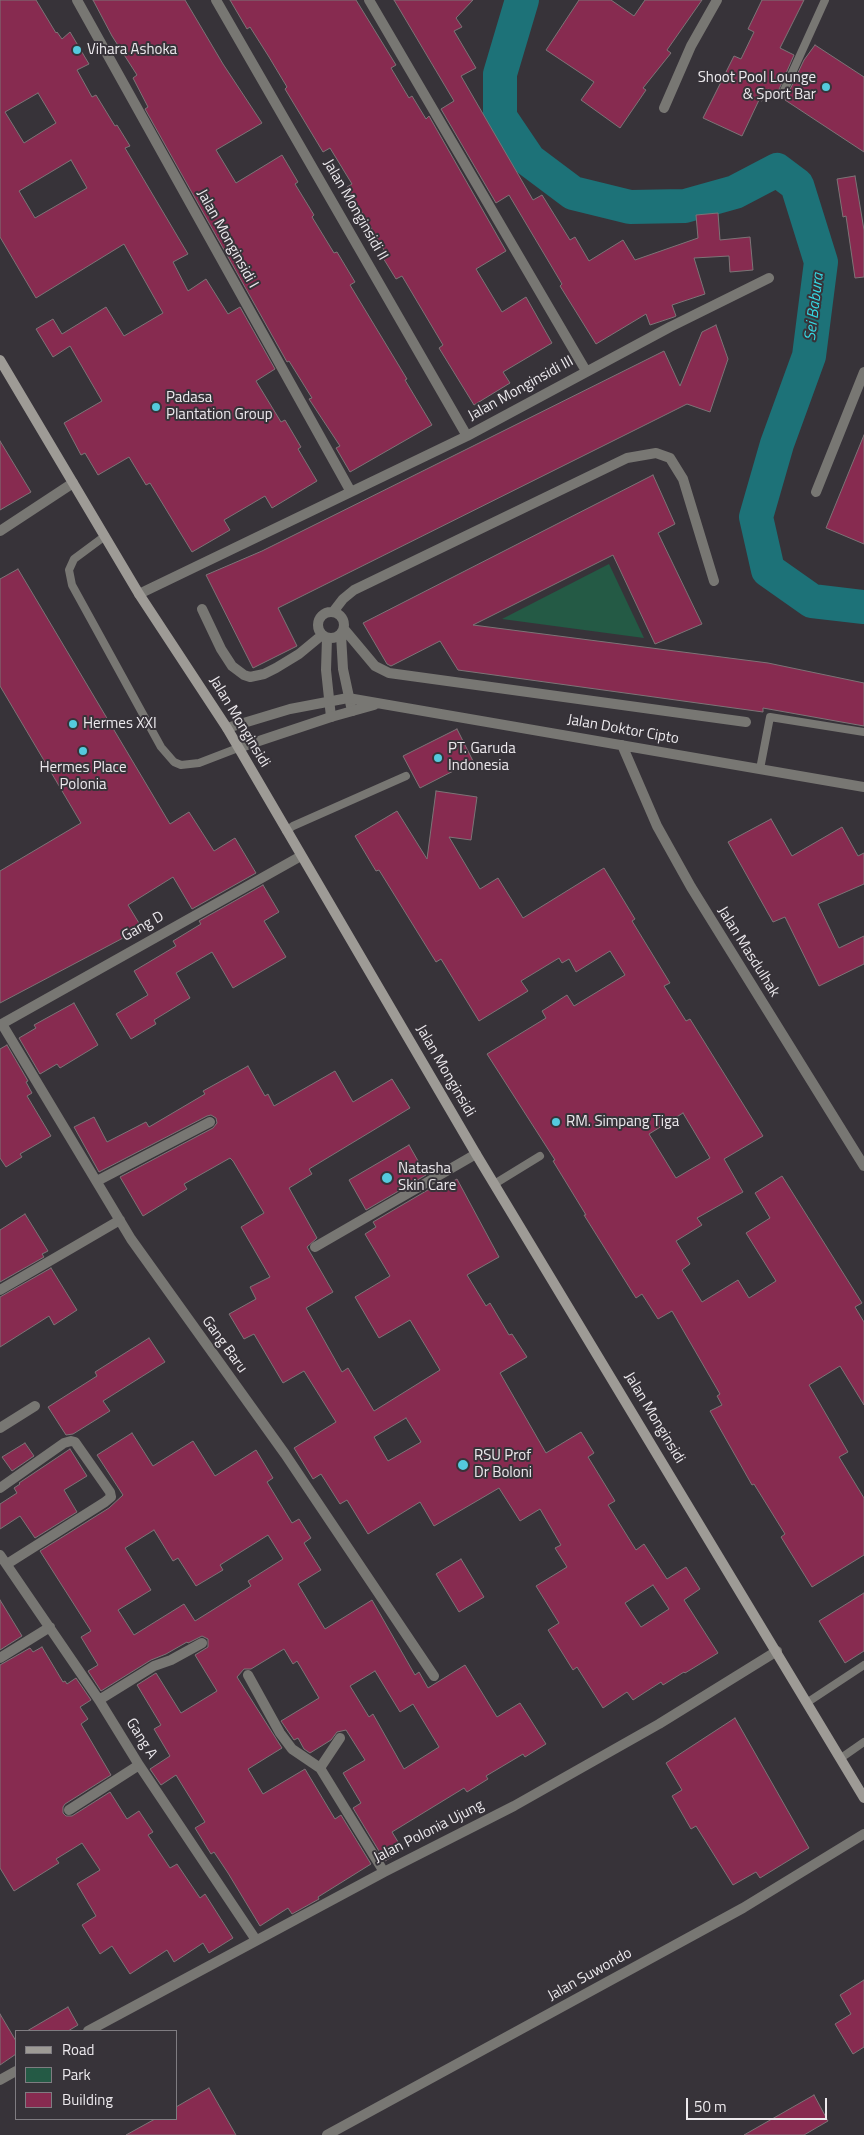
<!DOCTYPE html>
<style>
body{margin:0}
#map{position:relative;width:864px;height:2135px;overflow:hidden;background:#373339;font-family:"Titillium Web",sans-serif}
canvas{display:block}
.legend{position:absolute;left:15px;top:2030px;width:162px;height:90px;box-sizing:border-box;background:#373339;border:1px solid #7f7c81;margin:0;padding:6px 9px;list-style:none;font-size:15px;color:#ece9ed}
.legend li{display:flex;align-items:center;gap:10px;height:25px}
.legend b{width:25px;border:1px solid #7f7c81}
.scale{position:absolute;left:686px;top:2098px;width:141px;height:22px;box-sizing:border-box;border:2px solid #ece9ed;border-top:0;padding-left:6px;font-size:15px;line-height:18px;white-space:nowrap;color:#ece9ed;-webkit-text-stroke:4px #373339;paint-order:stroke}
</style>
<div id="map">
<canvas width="864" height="2135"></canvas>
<ul class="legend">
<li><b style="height:6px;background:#9e9b96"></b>Road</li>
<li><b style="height:14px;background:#245a45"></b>Park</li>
<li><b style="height:14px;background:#872b50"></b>Building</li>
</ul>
<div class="scale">50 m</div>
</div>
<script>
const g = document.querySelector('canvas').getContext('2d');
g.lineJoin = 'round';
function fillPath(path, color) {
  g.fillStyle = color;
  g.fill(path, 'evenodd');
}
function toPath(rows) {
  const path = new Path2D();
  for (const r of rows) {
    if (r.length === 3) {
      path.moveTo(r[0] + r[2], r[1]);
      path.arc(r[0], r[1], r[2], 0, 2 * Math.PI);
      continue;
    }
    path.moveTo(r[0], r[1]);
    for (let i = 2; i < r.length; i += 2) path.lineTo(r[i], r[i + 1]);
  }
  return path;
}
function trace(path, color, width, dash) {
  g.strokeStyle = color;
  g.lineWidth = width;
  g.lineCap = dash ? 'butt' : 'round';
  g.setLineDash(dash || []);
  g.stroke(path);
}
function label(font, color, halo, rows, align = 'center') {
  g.font = font + ' "Titillium Web",sans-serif';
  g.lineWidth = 4;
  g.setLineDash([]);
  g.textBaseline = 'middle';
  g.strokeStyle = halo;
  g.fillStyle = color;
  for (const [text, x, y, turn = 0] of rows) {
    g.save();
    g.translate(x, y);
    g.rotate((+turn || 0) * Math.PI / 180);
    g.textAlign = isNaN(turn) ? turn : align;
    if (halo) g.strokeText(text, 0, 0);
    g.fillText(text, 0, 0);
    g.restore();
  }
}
fillPath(toPath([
 [609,564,644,638,502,619]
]), '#245a45');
trace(toPath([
 [522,0,500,74,500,117,529,160,573,193,630,207,685,206,735,192,777,170,797,185,821,262,809,356,777,444,756,517,768,570,812,601,864,607]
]), '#1d7278', 34);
const building = toPath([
 [0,0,36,0,56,33,57,32,62,39,70,32,89,64,77,70,92,97,96,95,115,126,117,125,130,146,125,148,188,254,173,262,188,291,206,279,228,314,240,307,275,369,256,381,281,422,285,420,301,447,298,449,317,481,272,508,265,496,224,520,230,530,192,552,150,483,146,485,129,457,98,475,85,453,81,455,64,423,102,401,70,346,53,357,36,329,53,319,62,334,106,307,124,336,163,313,124,244,36,298,0,237,0,0],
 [38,93,56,123,24,143,5,112,38,93],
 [71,160,87,188,35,218,19,191,71,160],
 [93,0,185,0,223,64,262,123,216,150,236,183,282,155,298,182,295,184,314,215,312,217,334,253,337,252,355,282,350,285,407,379,405,380,432,425,350,472,336,448,340,446,309,399,312,398,289,361,287,362,145,109,148,107,133,78,137,75,112,36,93,0],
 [230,0,356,0,396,65,391,68,409,98,412,96,426,119,429,116,506,251,476,269,502,312,526,297,552,343,503,372,510,383,474,405,439,348,443,345,402,276,396,279,380,253,384,250,347,187,352,184,330,148,323,152,285,89,287,87,269,57,250,27,247,29,230,0],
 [394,0,473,0,456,18,462,27,454,31,476,68,461,76,533,200,542,195,570,240,575,237,589,261,623,240,635,260,698,238,696,215,718,213,720,240,750,237,753,270,730,272,729,256,694,258,705,294,672,305,676,316,674,317,650,325,646,314,596,344,560,286,562,284,509,195,496,203,441,109,454,101,394,0],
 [579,0,611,0,634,16,645,0,702,0,667,50,671,53,643,88,646,90,620,128,581,100,594,82,546,50,579,0],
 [762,0,804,0,780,48,794,55,777,94,768,89,762,101,759,100,742,136,703,118,734,56,741,59,754,32,748,29,762,0],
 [815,45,864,77,864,152,785,100,804,60,815,45],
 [855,176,864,230,864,277,855,278,846,216,843,217,837,179,855,176],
 [716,325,728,359,710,412,687,404,278,608,297,646,253,668,206,575,262,551,664,351,680,386,702,332,716,325],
 [864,435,864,544,826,528,864,435],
 [0,441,31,492,0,510,0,441],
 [653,475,675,524,658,533,702,624,655,644,613,555,473,625,768,663,864,683,864,726,763,708,763,712,458,670,440,641,391,666,387,664,363,623,653,475],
 [18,569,170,824,189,812,214,851,235,838,256,873,192,909,173,877,128,905,142,928,0,1003,0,871,81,823,0,686,0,579,18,569],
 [457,729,473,761,420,788,403,756,457,729],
 [436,791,477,797,471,840,449,837,480,889,498,878,523,918,604,868,635,919,632,921,670,983,664,986,686,1021,690,1019,763,1136,724,1159,743,1192,697,1218,702,1225,676,1241,690,1264,682,1270,702,1302,738,1280,749,1298,776,1281,746,1233,770,1218,755,1193,782,1176,862,1303,855,1307,864,1322,864,1405,840,1366,809,1385,848,1452,839,1457,864,1498,864,1555,812,1587,781,1537,785,1534,754,1484,752,1485,710,1411,722,1405,717,1396,720,1394,672,1311,658,1319,642,1294,636,1298,584,1215,586,1215,553,1161,555,1160,487,1054,546,1018,542,1011,567,995,574,1006,625,975,610,951,576,972,569,959,562,963,559,958,521,981,528,991,479,1021,441,959,436,962,379,870,376,871,355,836,397,811,427,859,436,791],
 [683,1113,710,1158,676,1178,649,1134,683,1113],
 [771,819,792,856,842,827,858,856,864,853,864,884,818,904,839,948,864,936,864,964,819,986,785,917,773,922,728,842,771,819],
 [263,885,279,912,264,921,286,957,233,988,212,952,176,973,190,998,154,1020,156,1024,131,1039,116,1014,148,995,134,971,176,946,173,941,201,924,199,921,263,885],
 [74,1003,98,1045,60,1068,57,1064,40,1074,19,1038,36,1028,34,1025,74,1003],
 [7,1045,28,1081,26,1082,32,1093,27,1096,51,1136,20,1154,22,1157,6,1167,0,1158,0,1049,7,1045],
 [248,1066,265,1096,268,1094,274,1106,335,1071,353,1102,392,1079,410,1108,309,1169,312,1174,289,1188,317,1238,307,1247,333,1292,306,1308,342,1372,348,1368,374,1411,440,1370,410,1320,379,1338,355,1297,390,1276,365,1234,376,1227,373,1222,433,1187,435,1191,457,1179,499,1257,467,1275,486,1306,490,1303,509,1335,512,1334,527,1357,500,1373,546,1453,581,1432,594,1453,588,1457,615,1501,608,1505,636,1550,644,1544,667,1579,686,1567,700,1589,684,1600,718,1653,685,1673,684,1672,663,1685,661,1682,633,1700,627,1692,603,1708,577,1667,573,1670,548,1630,559,1623,536,1586,567,1567,555,1548,561,1545,540,1509,520,1521,499,1488,434,1526,420,1502,368,1534,347,1500,340,1504,321,1474,313,1479,294,1448,336,1422,304,1371,283,1383,254,1334,244,1339,229,1314,256,1299,250,1287,270,1277,241,1227,264,1213,233,1161,230,1158,184,1184,187,1189,143,1216,120,1177,213,1128,217,1123,216,1118,211,1115,207,1116,99,1172,74,1127,94,1117,107,1142,146,1122,149,1127,205,1094,203,1091,248,1066],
 [406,1418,421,1442,388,1461,374,1437,406,1418],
 [653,1585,669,1609,641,1627,625,1603,653,1585],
 [409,1145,426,1175,366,1210,349,1180,409,1145],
 [25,1214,48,1251,42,1254,44,1257,0,1282,0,1230,25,1214],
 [51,1268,77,1310,54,1325,49,1316,0,1347,0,1297,51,1268],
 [149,1338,165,1362,103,1401,110,1411,73,1434,66,1435,48,1407,97,1376,95,1372,149,1338],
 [132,1433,153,1466,193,1441,215,1476,256,1450,273,1478,267,1482,292,1523,299,1519,311,1538,304,1543,321,1570,298,1584,325,1629,372,1600,415,1675,419,1672,428,1688,465,1665,497,1717,520,1703,546,1744,525,1757,523,1754,486,1776,488,1779,467,1792,464,1788,392,1832,403,1850,385,1861,353,1808,361,1803,343,1773,365,1760,346,1730,337,1732,331,1740,310,1753,304,1749,298,1738,294,1740,281,1721,319,1698,297,1661,293,1664,284,1649,251,1669,244,1669,237,1677,282,1748,248,1769,263,1794,305,1769,335,1819,341,1815,371,1864,318,1897,319,1899,292,1914,288,1908,260,1926,228,1873,214,1852,211,1854,195,1828,205,1822,176,1775,161,1785,150,1769,170,1756,154,1729,161,1725,137,1685,156,1673,181,1713,217,1691,195,1655,208,1647,208,1639,202,1636,188,1643,187,1642,166,1654,151,1660,101,1691,88,1671,98,1665,81,1637,91,1631,40,1551,109,1508,123,1495,97,1455,132,1433],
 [154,1530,173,1561,178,1558,196,1586,223,1570,220,1565,268,1535,283,1559,248,1581,251,1586,195,1621,184,1604,134,1635,118,1610,151,1590,125,1548,154,1530],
 [375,1671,400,1712,413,1704,439,1747,404,1769,373,1714,369,1717,350,1686,375,1671],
 [25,1443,34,1456,12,1471,2,1457,25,1443],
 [70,1449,87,1476,64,1490,77,1512,35,1538,20,1516,0,1529,0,1504,17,1493,14,1488,20,1484,19,1483,70,1449],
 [461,1559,484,1597,459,1612,436,1574,461,1559],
 [864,1593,864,1651,845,1663,819,1621,864,1593],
 [0,1600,22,1636,0,1650,0,1600],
 [42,1647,63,1682,65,1681,67,1684,76,1678,91,1700,80,1707,88,1719,81,1724,111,1775,65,1804,63,1807,63,1813,66,1816,72,1816,110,1792,127,1819,139,1811,153,1832,148,1835,170,1868,177,1864,200,1898,205,1894,233,1938,209,1953,203,1943,174,1962,167,1950,130,1974,112,1946,100,1954,82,1925,96,1916,77,1884,100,1870,82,1843,56,1859,59,1863,14,1891,0,1868,0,1665,30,1648,33,1652,42,1647],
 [735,1718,809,1848,760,1878,756,1872,733,1885,696,1826,691,1829,672,1796,682,1790,666,1763,735,1718],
 [864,1980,864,2047,853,2054,835,2024,851,2014,840,1995,864,1980],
 [68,2007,78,2025,68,2031,27,2031,68,2007],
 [0,2014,16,2041,16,2054,0,2065,0,2014],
 [209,2088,236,2135,126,2135,155,2119,176,2119,176,2107,209,2088],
 [814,2095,828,2121,804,2135,744,2135,814,2095]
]);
fillPath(building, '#872b50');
trace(building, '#7d7477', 1);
trace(toPath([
 [782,95,825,0],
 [105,536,74,559,69,570,72,585,161,747,174,762,181,765,199,763,238,748],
 [760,769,770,717,864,732],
 [286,831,293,826,406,776],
 [496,1183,540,1156],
 [808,1702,864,1665],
 [841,1758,864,1742]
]), '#787773', 8);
trace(toPath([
 [77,0,351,492],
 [216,0,467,436],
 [369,0,586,371],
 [664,108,691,46,717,0],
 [816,492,864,372],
 [0,531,73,483],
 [139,594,467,436,670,327,769,278],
 [202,609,221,649,232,666,244,675,250,677,264,674,276,668,299,654,322,635],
 [331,625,13],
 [333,612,343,599,354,590,627,458,656,453,670,458,683,479,714,581],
 [344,629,375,666,389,673,746,722],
 [341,635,343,669,352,711],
 [327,638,326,670,331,717],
 [2,1024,131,1239,285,1454,434,1676],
 [0,1025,301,856],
 [97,1181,210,1122],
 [315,1247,476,1154],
 [0,1290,120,1220],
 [0,1428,35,1406],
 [0,1488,64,1443,71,1441,75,1442,110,1492,111,1497,105,1502,7,1564],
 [0,1555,99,1700,139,1765,256,1940],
 [0,1658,50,1627],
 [248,1675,280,1733,292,1749,320,1768,384,1872],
 [99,1700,154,1666,171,1660,202,1643],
 [320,1768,340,1738],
 [69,1810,139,1765],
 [88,2031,384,1872,514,1806,659,1724,777,1651],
 [0,2080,16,2071],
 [327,2135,743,1908,864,1834]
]), '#787773', 10);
trace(toPath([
 [227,728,290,709,348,698,864,787],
 [622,745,657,826,691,887,864,1166],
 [238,748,331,717,374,705]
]), '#787773', 10);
trace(toPath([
 [0,360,139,594,227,728,476,1154,864,1798]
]), '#9e9b96', 10);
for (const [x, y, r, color] of [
 [77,50,5,"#54cade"],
 [826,87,5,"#54cade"],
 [156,407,5,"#54cade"],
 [73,724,5,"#54cade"],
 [83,751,5,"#54cade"],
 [438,758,5,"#54cade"],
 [556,1122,5,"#54cade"],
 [387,1178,6,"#54cade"],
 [463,1465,6,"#54cade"]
]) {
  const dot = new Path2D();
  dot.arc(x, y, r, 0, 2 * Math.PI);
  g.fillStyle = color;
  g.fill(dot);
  trace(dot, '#373339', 2);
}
label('15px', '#ece9ed', '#373339', [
 ["Vihara Ashoka",87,50],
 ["Shoot Pool Lounge",816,78,"right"],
 ["& Sport Bar",816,95,"right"],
 ["Padasa",166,398],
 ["Plantation Group",166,415],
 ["Hermes XXI",83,724],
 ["PT. Garuda",448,749],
 ["Indonesia",448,766],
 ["Hermes Place",83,768,"center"],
 ["Polonia",83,785,"center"],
 ["RM. Simpang Tiga",566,1122],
 ["Natasha",398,1169],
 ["Skin Care",398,1186],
 ["RSU Prof",474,1456],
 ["Dr Boloni",474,1473]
], 'left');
label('15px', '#ece9ed', '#373339', [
 ["Jalan Monginsidi II",355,210,60],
 ["Jalan Monginsidi I",227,239,61],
 ["Jalan Monginsidi III",521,389,-29],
 ["Jalan Monginsidi",239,722,59],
 ["Jalan Doktor Cipto",623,730,10],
 ["Gang D",143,927,-29],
 ["Jalan Masdulhak",748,952,58],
 ["Jalan Monginsidi",445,1071,60],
 ["Gang Baru",224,1345,54],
 ["Jalan Monginsidi",654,1418,59],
 ["Gang A",141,1739,58],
 ["Jalan Polonia Ujung",429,1832,-27],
 ["Jalan Suwondo",590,1975,-29]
]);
label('italic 16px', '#35d8e3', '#373339', [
 ["Sei Babura",815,307,-83]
]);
</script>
